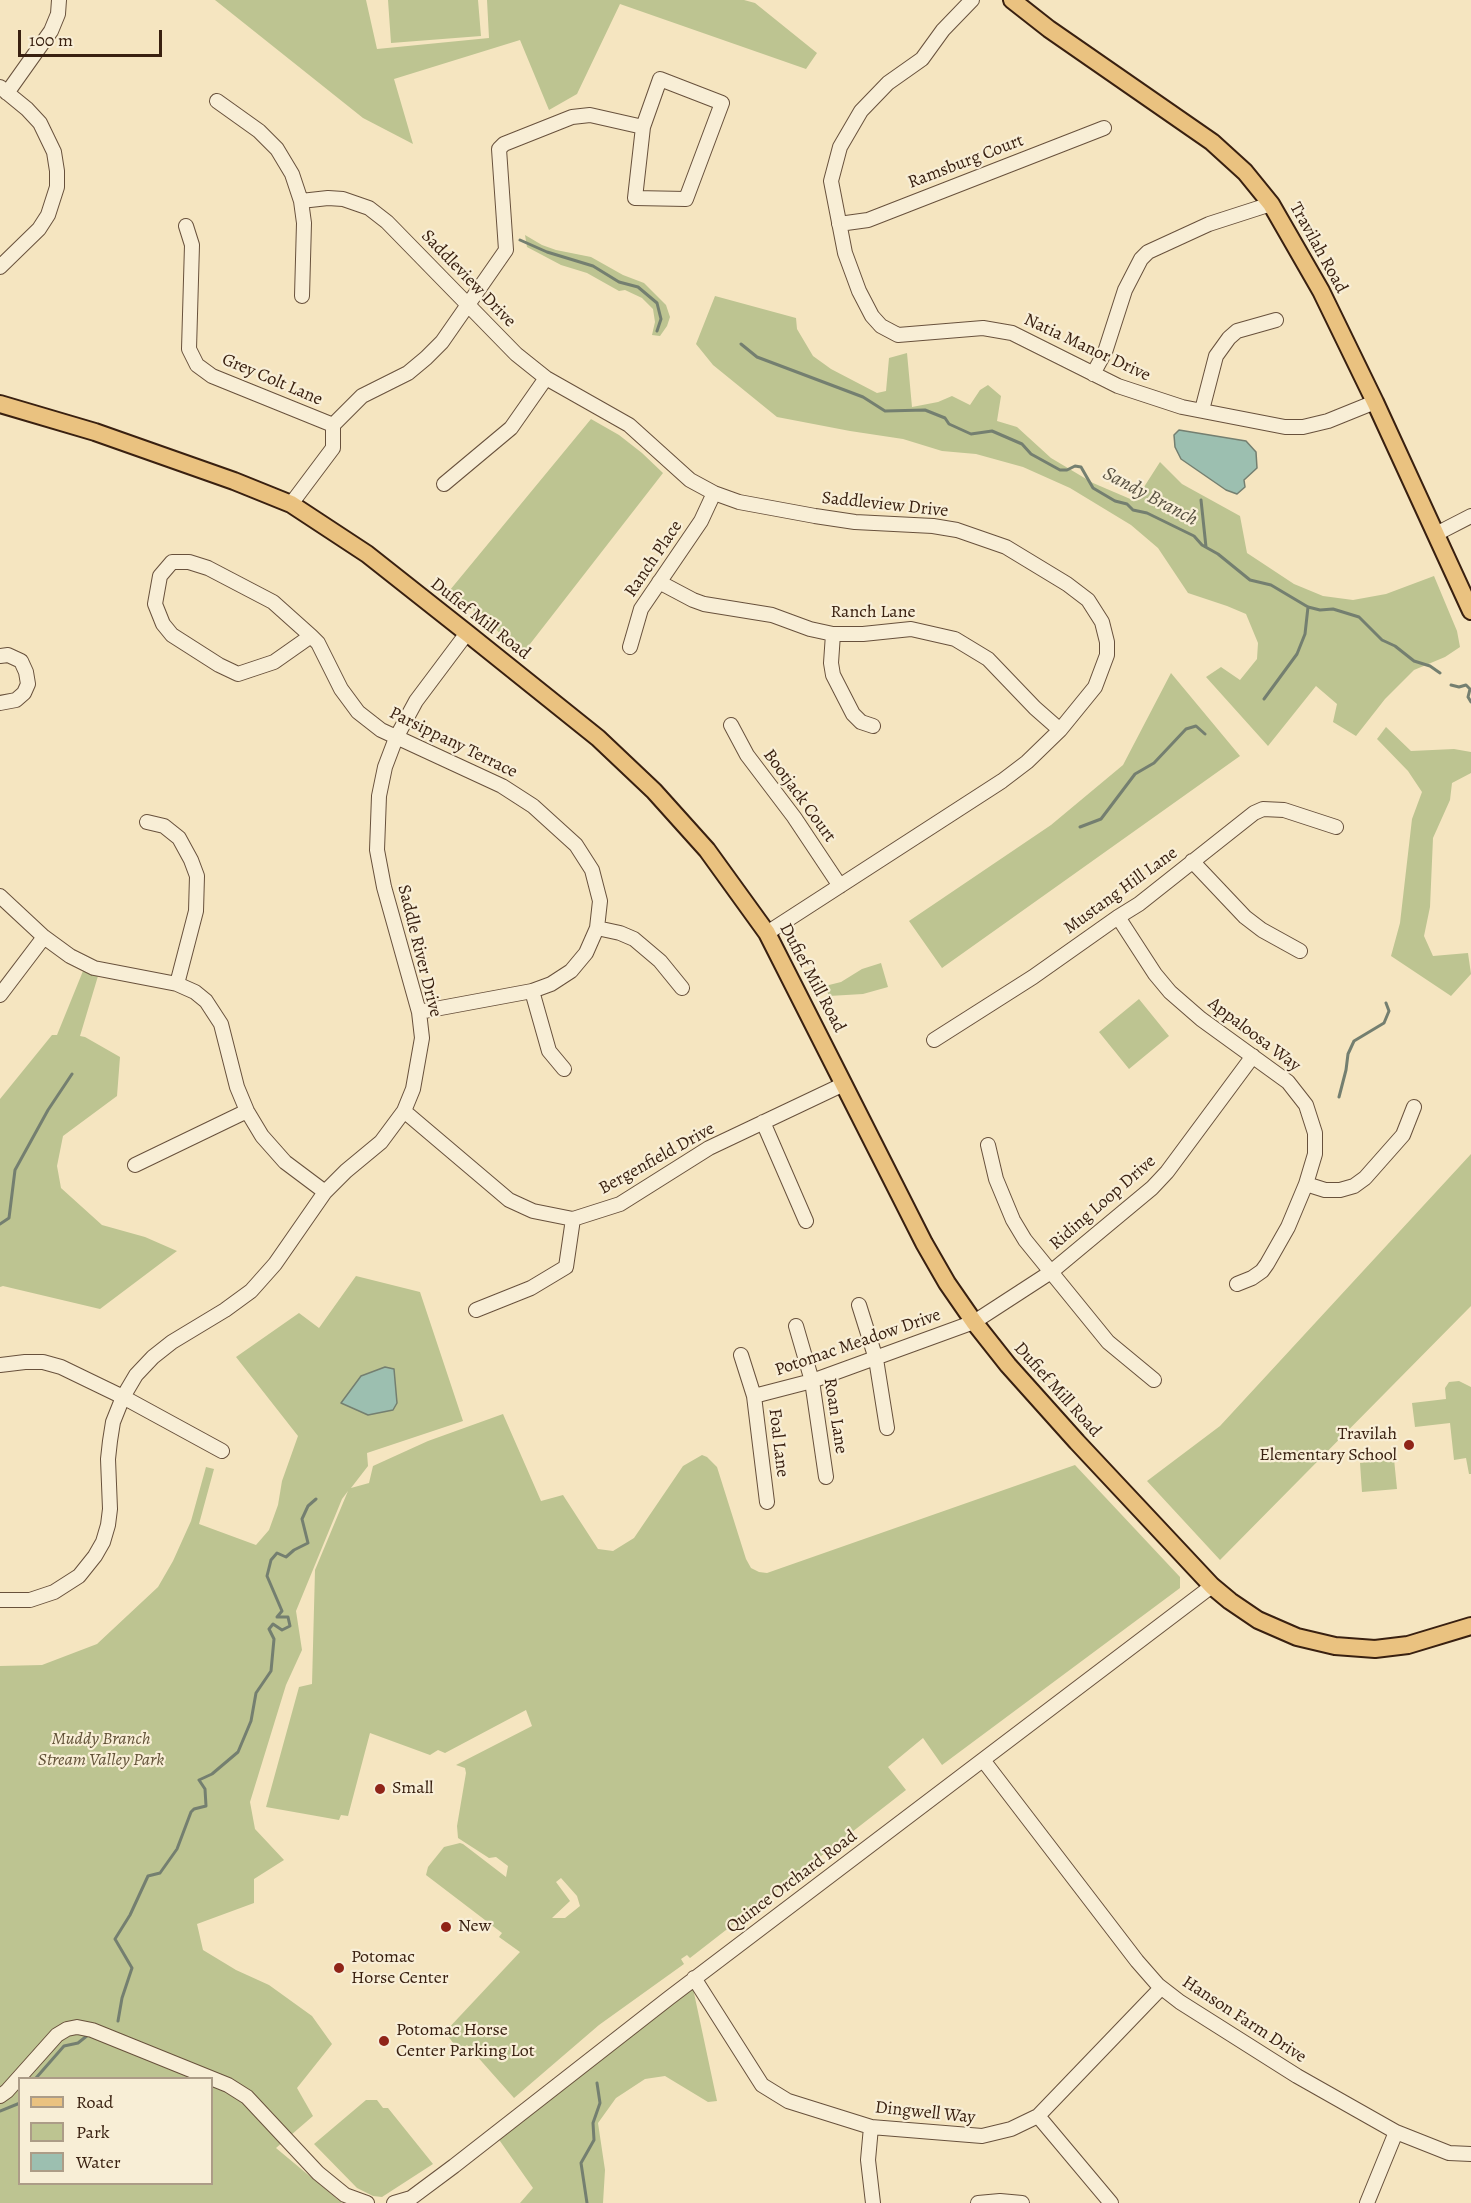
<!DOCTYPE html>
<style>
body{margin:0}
#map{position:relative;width:1471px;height:2203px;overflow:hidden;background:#f5e5c0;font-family:Alegreya,serif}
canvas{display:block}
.legend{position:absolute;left:18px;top:2077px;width:195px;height:108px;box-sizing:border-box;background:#f8eed6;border:2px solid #ac9c87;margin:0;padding:8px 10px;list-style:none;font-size:18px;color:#392010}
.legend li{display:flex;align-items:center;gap:12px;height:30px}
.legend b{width:30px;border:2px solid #ac9c87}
.scale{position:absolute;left:18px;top:30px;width:144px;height:27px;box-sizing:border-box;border:3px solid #392010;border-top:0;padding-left:8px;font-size:18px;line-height:21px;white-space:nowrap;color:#392010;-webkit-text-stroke:4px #f8eed6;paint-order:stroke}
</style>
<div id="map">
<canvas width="1471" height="2203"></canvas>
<ul class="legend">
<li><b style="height:8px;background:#eac280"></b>Road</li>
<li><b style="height:16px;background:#bdc491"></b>Park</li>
<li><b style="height:16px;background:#9cbfb0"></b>Water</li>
</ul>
<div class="scale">100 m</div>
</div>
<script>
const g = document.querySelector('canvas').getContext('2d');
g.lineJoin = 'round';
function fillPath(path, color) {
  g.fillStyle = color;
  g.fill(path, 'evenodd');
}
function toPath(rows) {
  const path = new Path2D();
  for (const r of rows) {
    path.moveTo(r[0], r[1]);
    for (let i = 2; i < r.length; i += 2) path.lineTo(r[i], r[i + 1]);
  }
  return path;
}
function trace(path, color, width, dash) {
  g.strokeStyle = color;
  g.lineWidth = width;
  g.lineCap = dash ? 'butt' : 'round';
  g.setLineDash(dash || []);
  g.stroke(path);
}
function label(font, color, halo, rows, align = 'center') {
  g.font = font + ' Alegreya,serif';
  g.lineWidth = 4.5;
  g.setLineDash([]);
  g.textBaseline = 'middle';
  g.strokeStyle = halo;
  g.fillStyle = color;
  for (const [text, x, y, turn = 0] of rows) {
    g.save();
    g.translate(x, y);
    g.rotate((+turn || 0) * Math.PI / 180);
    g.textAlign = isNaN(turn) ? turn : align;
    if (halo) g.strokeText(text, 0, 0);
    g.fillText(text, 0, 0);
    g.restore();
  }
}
fillPath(toPath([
 [215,0,366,0,377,49,489,38,487,0,744,0,755,3,817,53,806,69,620,4,577,94,549,110,520,40,394,79,413,144,363,118],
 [388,0,478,0,481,36,391,43],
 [525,235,542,245,556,250,591,257,623,275,644,283,666,305,670,317,667,326,660,336,652,335,655,322,653,309,642,298,625,290,619,291,587,273,561,265,527,247],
 [715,296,796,318,797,329,813,356,831,369,877,393,886,391,889,358,907,353,912,407,938,402,952,396,970,405,980,390,988,385,1001,396,997,421,1017,427,1051,458,1093,483,1135,501,1160,462,1182,484,1240,516,1247,553,1294,584,1323,596,1353,600,1386,594,1434,576,1457,631,1460,647,1445,657,1414,670,1385,699,1356,736,1333,722,1337,704,1316,686,1268,746,1206,677,1221,667,1240,680,1257,659,1258,643,1246,614,1227,606,1188,593,1158,548,1131,525,1070,488,1023,467,976,454,942,451,903,439,850,431,777,417,713,365,696,344],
 [591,419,619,435,642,453,663,473,523,653,450,590],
 [1171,673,1240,756,942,968,909,921,1051,825,1123,765],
 [1386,727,1411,751,1454,749,1471,752,1471,773,1452,783,1450,800,1433,838,1430,907,1424,936,1433,956,1468,953,1471,974,1451,996,1391,956,1400,923,1412,819,1422,792,1408,771,1377,739],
 [881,963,888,987,863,994,829,996,825,986,841,982,862,969],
 [83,971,98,976,80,1036,85,1037,120,1057,117,1096,63,1136,57,1166,61,1188,102,1225,145,1237,177,1251,100,1309,3,1286,0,1287,0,1099,52,1035,57,1035],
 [1139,999,1169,1036,1129,1069,1099,1032],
 [1471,1154,1471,1306,1220,1560,1147,1481,1220,1426],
 [356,1276,420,1292,463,1421,367,1453,368,1466,351,1488,369,1483,373,1466,428,1441,503,1414,541,1501,563,1495,598,1549,613,1551,634,1538,683,1466,702,1455,707,1457,717,1467,746,1559,751,1568,759,1572,767,1573,1075,1465,1180,1577,1180,1588,942,1765,923,1738,888,1767,906,1790,690,1958,687,1955,681,1959,684,1964,599,2025,514,2098,467,2045,459,2051,445,2032,520,1952,499,1937,502,1933,426,1875,428,1867,444,1847,460,1843,463,1844,506,1877,508,1866,496,1857,489,1858,458,1838,457,1826,466,1773,465,1768,456,1765,532,1726,526,1710,445,1753,438,1750,430,1755,370,1733,348,1816,341,1815,339,1820,266,1807,299,1687,312,1684,315,1570,348,1491,342,1499,296,1611,302,1650,286,1685,250,1802,255,1829,284,1860,254,1879,254,1903,197,1924,203,1950,236,1970,269,1985,312,2016,332,2044,297,2088,313,2116,276,2148,342,2203,0,2203,0,1666,42,1665,97,1644,158,1587,173,1561,191,1521,206,1467,214,1469,199,1524,256,1545,269,1530,278,1505,282,1481,298,1436,236,1357,299,1313,319,1328],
 [561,1878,577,1896,580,1906,565,1918,552,1918,570,1901,556,1882],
 [20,2078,212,2078,212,2184,20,2184],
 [1459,1381,1471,1387,1471,1474,1469,1474,1466,1458,1454,1460,1450,1423,1415,1427,1412,1403,1446,1399,1445,1388,1449,1382],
 [1394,1459,1397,1489,1362,1492,1360,1463],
 [698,1976,694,1993,717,2101,708,2102,665,2076,645,2079,616,2098,598,2123,605,2170,603,2203,520,2203,533,2188,495,2134],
 [366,2100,377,2100,383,2108,388,2108,433,2164,382,2197,373,2196,357,2188,314,2144]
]), '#bdc491');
const water = toPath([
 [1179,430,1246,441,1256,452,1257,468,1244,480,1245,487,1237,494,1226,490,1181,459,1175,447,1174,435,1179,430],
 [385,1367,394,1369,397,1403,393,1410,368,1415,341,1403,361,1376,385,1367]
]);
fillPath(water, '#9cbfb0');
trace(water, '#747f70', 1.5);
trace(toPath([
 [520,240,547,252,593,266,619,282,638,287,657,303,661,319,657,331],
 [741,344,757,357,863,397,885,411,925,410,945,418,949,424,971,434,992,431,1022,444,1031,454,1060,470,1067,470,1075,466,1081,467,1093,488,1115,501,1127,504,1133,510,1147,513,1194,536,1202,545,1218,554,1250,580,1271,585,1308,607,1320,610,1333,609,1359,617,1382,640,1395,646,1414,661,1430,666,1440,673],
 [1201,500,1206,547],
 [1451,685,1459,687,1466,685,1470,689,1468,697,1471,702],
 [1264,699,1297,654,1305,634,1308,607],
 [1080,827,1101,819,1135,774,1154,763,1186,729,1196,726,1205,734],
 [1339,1097,1346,1070,1348,1054,1354,1041,1384,1023,1389,1011,1386,1003],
 [0,1224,9,1218,15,1170,48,1110,72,1074],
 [118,2021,122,1998,132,1968,115,1939,130,1915,148,1876,160,1873,177,1849,191,1812,194,1809,206,1806,205,1789,199,1780,212,1774,238,1752,251,1721,256,1693,271,1671,274,1639,269,1629,273,1624,282,1630,290,1626,288,1617,277,1617,282,1611,267,1576,271,1560,277,1553,286,1557,294,1550,308,1543,302,1519,308,1506,316,1499],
 [36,2078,64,2046,78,2043,88,2035],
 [0,2111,20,2103],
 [587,2203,581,2163,594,2140,593,2123,600,2103,597,2083]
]), '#747f70', 3);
const minor = toPath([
 [972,0,943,30,922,59,888,83,861,111,840,147,831,181,845,253,859,291,872,316,881,326,898,335,983,328,1012,333,1118,386,1182,407,1285,427,1303,427,1328,421,1375,402],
 [0,87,27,109,40,123,54,152,57,171,57,187,48,215,39,229,0,267],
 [7,93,51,31,58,14,59,0],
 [217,101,259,131,277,149,292,174,301,201,304,223,302,296],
 [301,201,328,198,343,199,369,208,387,222,516,354,546,378,629,425,690,480,714,493,739,502,815,516,855,522,933,526,957,530,1006,547,1067,584,1088,600,1102,622,1107,642,1107,655,1095,687,1060,730,1027,762,1002,781,767,933],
 [839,224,868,220,1104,128],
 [186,226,192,245,189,349,197,365,212,376,333,425],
 [1093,374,1105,352,1125,290,1141,259,1148,252,1209,224,1271,204],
 [1202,410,1216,356,1229,338,1237,331,1276,320],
 [444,484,511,428,546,378],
 [291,504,333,448,333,425,362,396,408,373,426,358,442,342,506,250,499,149,504,144,572,117,590,115,643,127,635,198,686,199,722,103,660,79,643,127],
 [1436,534,1471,516],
 [659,582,693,600,704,604,772,615,810,629,833,634,863,634,911,629,955,639,988,659,1035,708,1060,730],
 [833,634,831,663,833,675,853,714,861,722,873,726],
 [311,636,274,662,238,674,219,665,172,635,163,624,155,604,160,576,172,562,189,562,208,568,273,602,311,636,318,643,341,689,358,712,381,730,502,786,533,806,576,845,592,870,600,901,597,928,586,953,571,971,551,984,532,991,419,1012],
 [630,647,641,609,701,521,714,493],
 [0,656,8,655,21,661,26,672,28,684,24,693,16,700,0,703],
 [731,725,747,755,794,817,840,886],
 [147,822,164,826,179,838,191,860,197,876,196,911,177,984],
 [1192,861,1245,917,1262,930,1300,951],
 [0,896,44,937,70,956,94,968,177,984,195,992,206,1001,221,1024,237,1087,247,1111,262,1136,285,1162,325,1192],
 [1118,917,1155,974,1170,992,1201,1019,1288,1082,1306,1105,1315,1133,1315,1154,1306,1184,1288,1227,1267,1264,1262,1271,1252,1278,1237,1284],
 [597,928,620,933,634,939,660,961,682,988],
 [532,991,549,1051,564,1069],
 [0,995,44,937],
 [934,1040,1033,977,1118,917,1139,904,1254,813,1263,809,1284,810,1336,827],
 [404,1111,509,1200,533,1211,573,1219,620,1204,709,1148,844,1084],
 [763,1122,806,1221],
 [988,1145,996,1179,1013,1220,1025,1240,1108,1342,1154,1380],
 [135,1165,247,1111],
 [1306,1184,1325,1190,1340,1190,1354,1186,1365,1178,1403,1135,1414,1107],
 [859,1305,876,1359,887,1428],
 [476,1310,531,1288,566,1267,573,1219],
 [796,1326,812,1381,826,1477],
 [741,1355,754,1396,767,1502],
 [0,1365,25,1362,43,1362,61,1367,123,1397,113,1422,110,1441,108,1459,110,1509,108,1525,103,1542,95,1556,79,1576,54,1592,30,1600,0,1600],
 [754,1396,812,1381,974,1322,1051,1272,1152,1188,1167,1172,1253,1056],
 [222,1451,123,1397,136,1375,153,1357,172,1342,225,1310,251,1291,275,1264,325,1192,346,1171,381,1142,404,1111,413,1089,422,1038,419,1012,384,887,377,850,379,796,385,767,396,738,416,701,467,633],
 [983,1760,1137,1961,1158,1985,1180,2002,1297,2076,1396,2132,1449,2153,1471,2154],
 [694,1978,762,2085,788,2101,871,2127,982,2136,1011,2129,1038,2116,1161,1988],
 [0,2096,7,2091,57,2035,67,2029,77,2027,92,2030,228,2085,247,2097,318,2173,345,2195,367,2203],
 [1038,2116,1111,2203],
 [871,2127,868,2160,873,2203],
 [394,2203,411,2198,454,2166,669,1998,1212,1586],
 [978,2203,1000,2201,1022,2203],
 [1367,2203,1396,2132]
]);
const major = toPath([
 [1012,0,1049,29,1212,142,1245,172,1271,204,1321,291,1375,402,1471,611],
 [0,404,95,432,234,481,291,504,367,554,467,633,598,738,654,791,707,850,767,933,924,1243,947,1283,974,1322,1008,1365,1077,1442,1212,1586,1230,1601,1258,1620,1297,1637,1335,1646,1375,1649,1408,1645,1471,1626]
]);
trace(minor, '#68513c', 16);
trace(major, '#392010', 20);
trace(minor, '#f8eed6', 14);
trace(major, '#eac280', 16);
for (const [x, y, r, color] of [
 [1409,1445,6,"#8f2418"],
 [380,1789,6,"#8f2418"],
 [446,1927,6,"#8f2418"],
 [339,1968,6,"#8f2418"],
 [384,2041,6,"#8f2418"]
]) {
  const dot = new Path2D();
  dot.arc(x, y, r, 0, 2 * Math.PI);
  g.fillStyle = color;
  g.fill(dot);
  trace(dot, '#f8eed6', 2);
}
label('18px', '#392010', '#f8eed6', [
 ["Ramsburg Court",966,162,-21],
 ["Travilah Road",1318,248,61],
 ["Saddleview Drive",468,279,46],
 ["Natia Manor Drive",1087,348,25],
 ["Grey Colt Lane",272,380,23],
 ["Saddleview Drive",885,505,6],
 ["Ranch Place",654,559,-56],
 ["Ranch Lane",873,613],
 ["Dufief Mill Road",480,619,38],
 ["Parsippany Terrace",453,743,26],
 ["Bootjack Court",799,796,54],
 ["Mustang Hill Lane",1121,891,-36],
 ["Saddle River Drive",419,951,76],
 ["Dufief Mill Road",812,978,62],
 ["Appaloosa Way",1254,1035,37],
 ["Bergenfield Drive",657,1159,-29],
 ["Riding Loop Drive",1103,1203,-41],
 ["Potomac Meadow Drive",858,1343,-19],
 ["Dufief Mill Road",1057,1390,48],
 ["Roan Lane",835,1416,81],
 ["Foal Lane",778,1443,83],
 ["Quince Orchard Road",792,1882,-37],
 ["Hanson Farm Drive",1244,2020,33],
 ["Dingwell Way",925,2113,6]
]);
label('18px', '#392010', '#f8eed6', [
 ["Travilah",1397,1435,"right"],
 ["Elementary School",1397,1456,"right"],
 ["Small",392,1789],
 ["New",458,1927],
 ["Potomac",351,1958],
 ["Horse Center",351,1979],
 ["Potomac Horse",396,2031],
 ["Center Parking Lot",396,2052]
], 'left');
label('italic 18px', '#615137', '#f8eed6', [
 ["Muddy Branch",101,1740],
 ["Stream Valley Park",101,1761]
]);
label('italic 20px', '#575040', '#f8eed6', [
 ["Sandy Branch",1150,497,28]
]);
</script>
